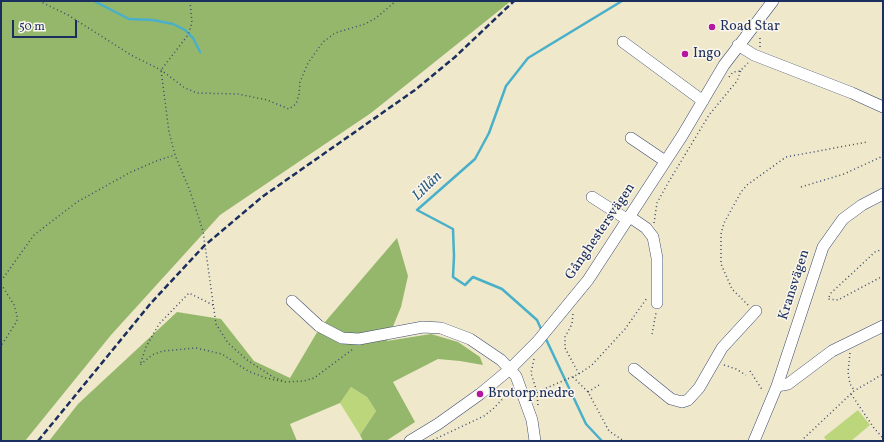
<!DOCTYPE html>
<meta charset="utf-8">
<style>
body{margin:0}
#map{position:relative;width:884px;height:442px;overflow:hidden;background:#efe8cb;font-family:Vollkorn,serif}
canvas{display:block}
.frame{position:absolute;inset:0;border:2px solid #1b2f5e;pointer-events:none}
.scale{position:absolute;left:12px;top:20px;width:65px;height:18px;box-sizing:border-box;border:2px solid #1b2f5e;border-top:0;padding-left:5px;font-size:12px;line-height:14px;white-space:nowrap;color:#1b2f5e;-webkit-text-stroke:3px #fbf7ec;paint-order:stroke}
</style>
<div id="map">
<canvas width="884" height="442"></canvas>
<div class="frame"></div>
<div class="scale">50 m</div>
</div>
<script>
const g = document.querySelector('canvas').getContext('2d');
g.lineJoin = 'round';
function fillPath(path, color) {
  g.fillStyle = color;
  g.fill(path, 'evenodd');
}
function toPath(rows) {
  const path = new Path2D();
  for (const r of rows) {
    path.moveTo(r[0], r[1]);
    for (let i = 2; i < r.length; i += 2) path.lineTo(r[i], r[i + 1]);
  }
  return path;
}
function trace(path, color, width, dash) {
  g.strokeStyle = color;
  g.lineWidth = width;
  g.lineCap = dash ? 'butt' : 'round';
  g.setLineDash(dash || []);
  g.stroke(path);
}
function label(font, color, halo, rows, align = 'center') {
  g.font = font + ' Vollkorn,serif';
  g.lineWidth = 3;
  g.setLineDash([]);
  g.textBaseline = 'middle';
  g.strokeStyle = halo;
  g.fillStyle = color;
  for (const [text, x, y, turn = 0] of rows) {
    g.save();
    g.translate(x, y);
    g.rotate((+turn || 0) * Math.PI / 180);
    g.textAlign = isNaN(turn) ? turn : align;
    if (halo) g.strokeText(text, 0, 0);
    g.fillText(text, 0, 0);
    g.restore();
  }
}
fillPath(toPath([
 [351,387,367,397,376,411,360,435,340,403],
 [858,410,870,425,851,441,827,441,824,437]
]), '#bcd67b');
fillPath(toPath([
 [1,1,511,1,371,113,220,215,111,335,25,441,1,441],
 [397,238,408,276,401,307,387,341,431,334,458,342,480,357,483,365,460,361,438,359,393,382,415,422,386,441,363,441,360,435,376,411,367,397,351,387,340,403,290,424,297,441,49,441,78,404,177,312,221,319,254,361,290,378,319,329]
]), '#95b76b');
trace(toPath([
 [94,1,129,19,153,20,173,24,185,30,193,38,200,52],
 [542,331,537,320,502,289,473,277,465,285,453,277,454,256,453,229,417,210,475,159,489,133,506,86,528,58,622,1],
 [545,337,586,424,602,441]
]), '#4ab0c9', 2.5);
const minor = toPath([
 [623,42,703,101],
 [738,45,754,55,852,93,883,107],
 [631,138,665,161],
 [592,197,628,220],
 [630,217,646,228,653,237,657,258,657,303],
 [292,301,319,326,342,338,359,339,423,327,441,328,470,339,501,360,516,376,532,420,535,441],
 [634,369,671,399,682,402,688,400,699,388,722,348,756,311],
 [777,386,788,384,832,351,883,326],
 [410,441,438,424,480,394,510,369,537,342,588,280,682,136,724,65,773,1],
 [754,441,777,386,823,247,843,219,862,205,883,194]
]);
trace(minor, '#3b4b6e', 12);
trace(toPath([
 [39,1,68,15,131,55,161,70,185,88,197,93,238,94,267,100,289,109,296,104,299,94,300,82,308,63,323,42,335,33,365,24,376,18,396,1],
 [190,1,192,23,188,35,161,70,169,132,175,155,190,191,203,231,216,324,228,343,247,360,273,377,286,382,304,381,314,378,353,349],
 [760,47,760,35],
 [707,52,716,59],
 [729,77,733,72,740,71,748,63],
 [801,187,844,174,883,156],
 [654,223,657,203,668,183,709,115,737,81,741,70],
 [883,249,875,252,831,293,828,299,838,300,883,276],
 [1,281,34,235,77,202,129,173,156,161,175,155],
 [1,284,14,305,17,315,17,321,1,346],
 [213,305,189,293,159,324,146,347,140,365,152,355,163,351,196,348,222,354,248,371,266,378,285,382],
 [748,305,732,289,721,264,721,234,724,223,741,192,747,185,786,157,867,142],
 [573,314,572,324,565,337,565,348,579,374],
 [652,334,656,313],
 [850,353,848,372,850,384,854,390],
 [534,359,531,373,537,392,579,374,592,365,625,329,647,298],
 [724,365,736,369,746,375],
 [750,371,763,391],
 [573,377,588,392,609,431,624,441],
 [499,390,504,396],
 [537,392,538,406],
 [588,392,599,385],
 [851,394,874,428,883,438],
 [433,440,484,416,494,408,511,390],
 [801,441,854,391,883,374]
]), '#3b4b6e', 1.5, [1, 3]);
trace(minor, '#fff', 11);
trace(toPath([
 [38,441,151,303,204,246,262,197,415,90,455,57,514,1]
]), '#1b2f5e', 2.5, [6, 3]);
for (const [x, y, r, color] of [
 [712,27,4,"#b5179e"],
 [685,54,4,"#b5179e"],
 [480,394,4,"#b5179e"]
]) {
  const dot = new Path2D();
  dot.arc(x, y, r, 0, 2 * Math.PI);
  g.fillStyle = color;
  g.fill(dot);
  trace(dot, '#fbf7ec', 1.5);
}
label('14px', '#1b2f5e', '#fbf7ec', [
 ["Road Star",720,27],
 ["Ingo",693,54],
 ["Brotorp nedre",488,394]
], 'left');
label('14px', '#1b2f5e', '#fbf7ec', [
 ["Gånghestersvägen",601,232,-56],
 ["Kransvägen",795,285,-72]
]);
label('italic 15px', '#2b5c83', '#fbf7ec', [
 ["Lillån",428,187,-44]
]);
</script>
